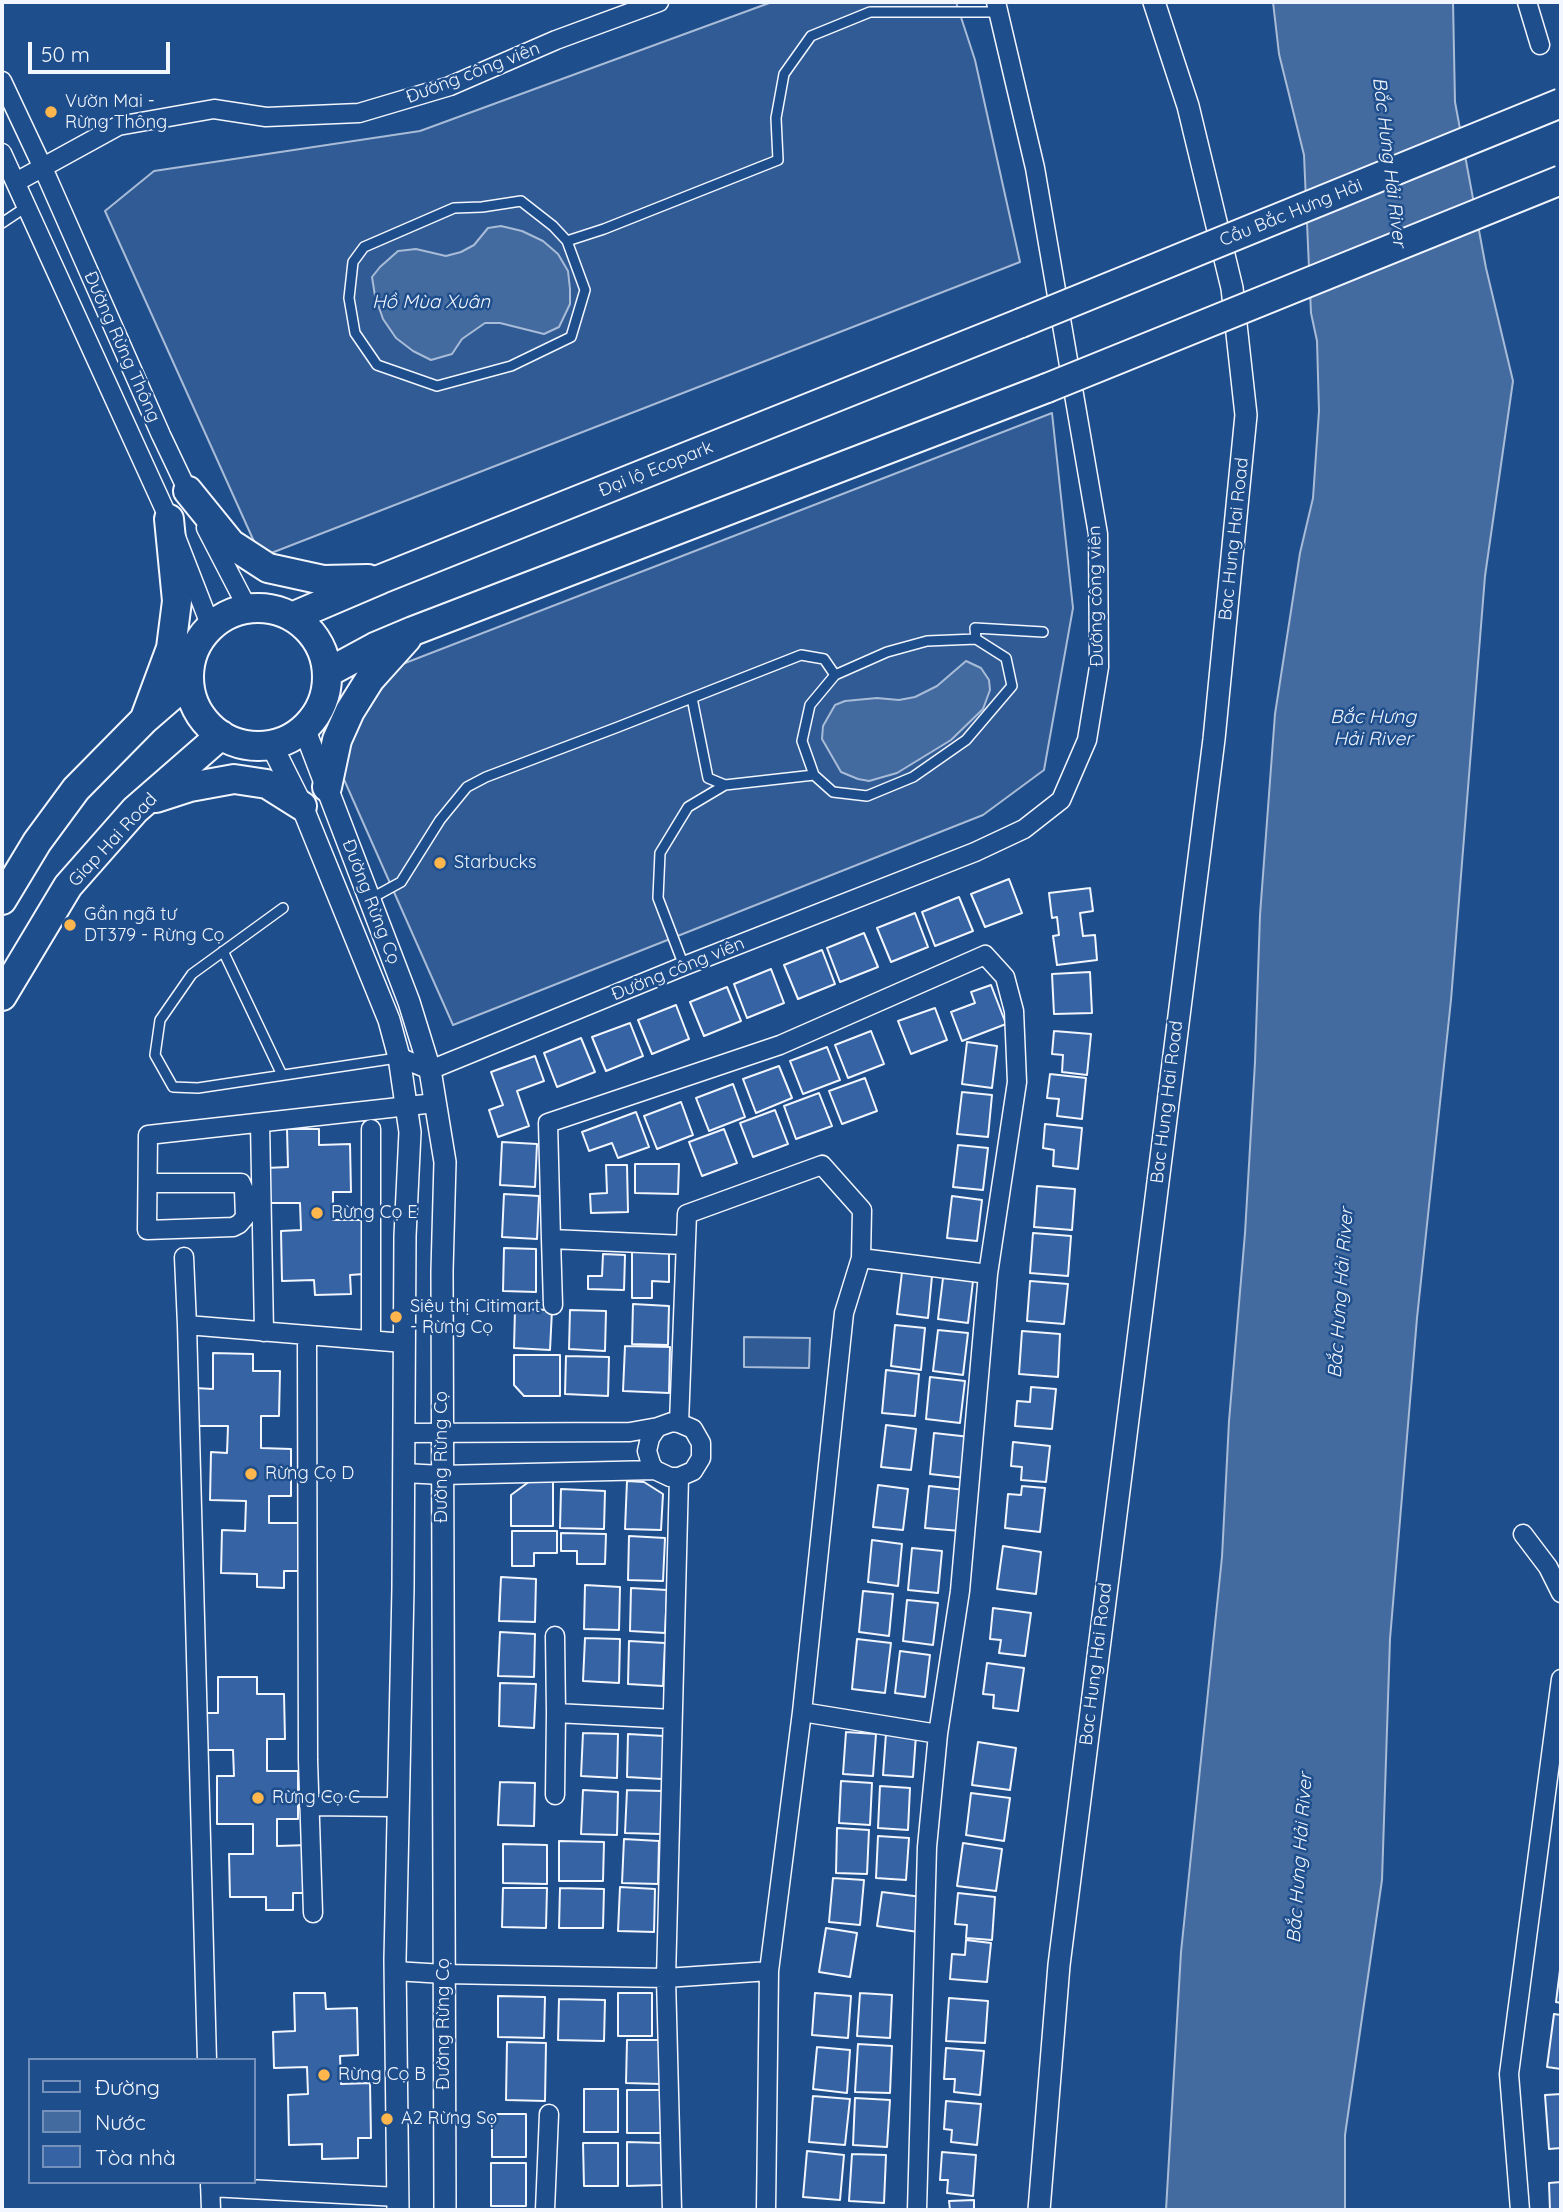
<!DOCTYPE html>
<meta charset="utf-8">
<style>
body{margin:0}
#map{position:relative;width:1563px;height:2212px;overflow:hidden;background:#1f4e8c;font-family:Quicksand,sans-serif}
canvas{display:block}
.frame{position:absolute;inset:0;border:4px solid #f2f6ff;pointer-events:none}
.legend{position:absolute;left:28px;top:2058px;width:228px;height:126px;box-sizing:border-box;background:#1f4e8c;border:2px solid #7391ba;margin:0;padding:9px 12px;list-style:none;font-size:21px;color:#f2f6ff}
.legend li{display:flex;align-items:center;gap:14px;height:35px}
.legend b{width:35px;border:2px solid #7391ba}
.scale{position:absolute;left:28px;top:42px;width:142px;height:32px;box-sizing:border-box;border:4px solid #f2f6ff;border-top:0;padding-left:9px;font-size:21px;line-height:24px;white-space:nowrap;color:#f2f6ff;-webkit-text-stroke:5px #1f4e8c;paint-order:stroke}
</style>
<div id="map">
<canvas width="1563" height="2212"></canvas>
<div class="frame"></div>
<ul class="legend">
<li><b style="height:9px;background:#1f4e8c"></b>Đường</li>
<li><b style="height:19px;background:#446ba0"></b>Nước</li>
<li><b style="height:19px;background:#3563a3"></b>Tòa nhà</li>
</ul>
<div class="scale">50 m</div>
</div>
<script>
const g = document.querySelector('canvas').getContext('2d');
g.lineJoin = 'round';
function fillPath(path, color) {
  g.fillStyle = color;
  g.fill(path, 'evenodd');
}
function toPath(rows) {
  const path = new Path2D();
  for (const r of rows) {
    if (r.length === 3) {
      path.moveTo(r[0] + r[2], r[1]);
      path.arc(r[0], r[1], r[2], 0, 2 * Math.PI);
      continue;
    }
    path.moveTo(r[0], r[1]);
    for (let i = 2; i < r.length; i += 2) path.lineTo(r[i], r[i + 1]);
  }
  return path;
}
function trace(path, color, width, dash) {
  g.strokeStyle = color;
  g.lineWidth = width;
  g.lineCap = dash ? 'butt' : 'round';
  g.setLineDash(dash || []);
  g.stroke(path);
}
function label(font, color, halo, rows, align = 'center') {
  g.font = font + ' Quicksand,sans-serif';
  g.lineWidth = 5;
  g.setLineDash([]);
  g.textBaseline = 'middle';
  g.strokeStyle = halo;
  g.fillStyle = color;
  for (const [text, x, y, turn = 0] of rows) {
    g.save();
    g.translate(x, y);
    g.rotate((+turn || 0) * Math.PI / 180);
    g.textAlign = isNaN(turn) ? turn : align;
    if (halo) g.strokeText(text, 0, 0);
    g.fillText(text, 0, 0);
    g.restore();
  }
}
const built = toPath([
 [772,2,956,2,975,60,1020,262,261,557,105,211,154,171,420,131,772,2],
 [1052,413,1073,608,1044,770,983,815,453,1025,342,775,351,729,400,665,1052,413],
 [744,1337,810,1338,809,1368,744,1367,744,1337]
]);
fillPath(built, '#305b95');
trace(built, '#a8bbd7', 2);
const water = toPath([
 [1273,2,1453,2,1455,102,1486,268,1513,381,1485,576,1451,1000,1417,1318,1390,1639,1382,1880,1345,2135,1345,2210,1166,2210,1181,1952,1222,1557,1229,1421,1245,1233,1255,1062,1260,915,1275,714,1300,553,1313,498,1319,411,1317,341,1311,313,1304,155,1279,54,1273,2],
 [501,226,522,231,543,241,558,254,568,271,570,289,570,304,559,327,544,334,500,323,485,323,462,339,452,354,431,360,413,351,396,338,383,319,375,296,372,277,380,267,398,251,416,249,446,256,461,252,474,245,488,228,501,226],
 [966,661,981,668,989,680,990,690,983,709,951,740,897,773,869,781,858,779,841,772,822,739,823,726,835,705,845,701,877,698,899,700,915,697,937,686,966,661]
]);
fillPath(water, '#446ba0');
trace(water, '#a8bbd7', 2);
const building = toPath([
 [1009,879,1022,913,985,927,971,894,1009,879],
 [1090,888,1093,911,1080,913,1083,936,1095,935,1097,960,1057,965,1053,936,1059,935,1057,917,1052,918,1049,893,1090,888],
 [959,897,973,931,935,946,922,912,959,897],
 [915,913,928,947,891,962,877,928,915,913],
 [864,933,878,967,840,982,827,948,864,933],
 [822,950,835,984,798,999,784,965,822,950],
 [771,969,784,1003,747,1018,734,984,771,969],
 [1090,972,1092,1013,1054,1014,1052,974,1090,972],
 [991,985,1006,1024,962,1041,951,1012,975,1003,971,992,991,985],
 [727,987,741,1021,704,1036,690,1002,727,987],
 [676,1005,689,1039,652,1054,638,1020,676,1005],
 [935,1008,947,1040,911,1054,898,1021,935,1008],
 [630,1023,643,1056,606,1071,592,1037,630,1023],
 [871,1031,884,1064,848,1078,835,1045,871,1031],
 [1054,1031,1091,1034,1087,1075,1062,1072,1063,1055,1052,1054,1054,1031],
 [581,1038,595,1072,557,1087,544,1053,581,1038],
 [967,1042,997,1046,992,1088,962,1084,967,1042],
 [827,1047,840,1080,803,1094,790,1061,827,1047],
 [535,1056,544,1081,517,1091,529,1126,498,1137,489,1110,503,1105,491,1072,535,1056],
 [779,1066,792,1098,756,1113,743,1079,779,1066],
 [1050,1074,1086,1078,1082,1119,1057,1116,1059,1099,1047,1098,1050,1074],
 [865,1078,877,1111,842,1124,829,1091,865,1078],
 [733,1084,745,1117,709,1131,696,1098,733,1084],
 [962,1092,992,1095,988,1137,957,1134,962,1092],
 [819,1093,832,1126,796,1139,784,1106,819,1093],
 [681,1102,693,1135,657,1149,644,1116,681,1102],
 [775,1110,788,1144,753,1157,740,1123,775,1110],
 [636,1112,649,1147,618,1158,612,1143,589,1151,582,1132,636,1112],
 [1045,1124,1082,1128,1078,1169,1053,1166,1054,1150,1043,1148,1045,1124],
 [287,1129,319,1129,319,1145,350,1144,351,1192,333,1192,333,1220,362,1220,364,1274,350,1275,351,1294,315,1295,314,1280,282,1281,281,1231,301,1230,300,1203,267,1203,266,1168,288,1167,287,1129],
 [724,1129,737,1163,702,1176,689,1142,724,1129],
 [502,1142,537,1144,535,1187,500,1185,502,1142],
 [958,1145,988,1148,983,1190,953,1187,958,1145],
 [635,1164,679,1164,678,1194,635,1193,635,1164],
 [606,1165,627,1165,628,1212,591,1213,590,1194,607,1193,606,1165],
 [1037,1186,1075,1189,1072,1230,1034,1227,1037,1186],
 [504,1194,539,1196,537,1239,502,1237,504,1194],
 [952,1196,982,1200,977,1241,947,1238,952,1196],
 [1033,1233,1071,1236,1068,1276,1030,1273,1033,1233],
 [504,1248,536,1249,536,1292,503,1291,504,1248],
 [632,1250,669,1251,669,1282,652,1281,652,1298,632,1298,632,1250],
 [603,1254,625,1255,624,1290,588,1289,588,1276,602,1276,603,1254],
 [902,1272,932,1276,928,1318,897,1314,902,1272],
 [943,1278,973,1281,968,1323,938,1319,943,1278],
 [1030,1281,1068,1284,1064,1324,1027,1321,1030,1281],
 [633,1304,669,1306,668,1345,632,1344,633,1304],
 [515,1309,552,1310,550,1350,514,1348,515,1309],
 [570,1310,606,1311,605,1351,569,1349,570,1310],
 [895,1325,925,1328,921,1370,891,1366,895,1325],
 [938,1330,968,1333,963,1375,933,1371,938,1330],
 [1022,1331,1060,1334,1058,1377,1019,1374,1022,1331],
 [625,1346,670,1347,669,1393,623,1391,625,1346],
 [213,1353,253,1354,253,1371,280,1371,279,1416,261,1416,261,1448,291,1449,291,1496,269,1496,269,1523,301,1523,301,1571,284,1571,284,1588,257,1587,257,1574,221,1573,222,1530,245,1531,246,1501,210,1500,211,1452,227,1453,228,1426,195,1426,195,1388,213,1389,213,1353],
 [514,1355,560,1355,560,1396,524,1396,514,1385,514,1355],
 [566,1356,609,1357,608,1396,565,1394,566,1356],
 [886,1370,919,1374,915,1416,882,1413,886,1370],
 [930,1377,965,1381,960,1423,926,1419,930,1377],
 [1031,1387,1056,1389,1052,1429,1015,1426,1017,1401,1030,1402,1031,1387],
 [886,1425,916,1429,911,1470,881,1467,886,1425],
 [934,1433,970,1437,966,1478,930,1474,934,1433],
 [1013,1442,1050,1446,1046,1482,1021,1480,1022,1467,1011,1466,1013,1442],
 [530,1481,553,1481,553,1526,511,1526,511,1495,530,1481],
 [627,1481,644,1482,663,1494,661,1530,625,1529,627,1481],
 [878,1485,908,1489,903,1530,873,1527,878,1485],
 [929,1486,965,1490,961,1531,925,1528,929,1486],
 [1022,1486,1045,1488,1040,1532,1005,1528,1008,1494,1021,1495,1022,1486],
 [561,1489,605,1491,604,1529,560,1528,561,1489],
 [512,1531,557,1531,557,1553,534,1553,534,1566,512,1566,512,1531],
 [561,1533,606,1534,605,1564,577,1564,577,1551,561,1551,561,1533],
 [629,1536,665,1538,663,1581,628,1580,629,1536],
 [872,1540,902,1544,898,1586,868,1582,872,1540],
 [1003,1546,1041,1552,1036,1594,997,1589,1003,1546],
 [912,1548,942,1551,938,1593,908,1590,912,1548],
 [501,1577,536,1579,535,1622,499,1621,501,1577],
 [585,1585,620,1587,619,1630,584,1629,585,1585],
 [631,1588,667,1590,665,1633,630,1631,631,1588],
 [863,1591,893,1594,889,1636,859,1632,863,1591],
 [907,1600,938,1603,933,1645,903,1641,907,1600],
 [993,1608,1031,1613,1025,1656,999,1653,1001,1640,990,1639,993,1608],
 [500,1632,535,1634,534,1677,498,1676,500,1632],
 [585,1638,620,1639,619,1683,583,1681,585,1638],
 [857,1639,891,1643,885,1693,852,1689,857,1639],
 [629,1641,665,1643,663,1686,628,1684,629,1641],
 [900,1651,930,1655,925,1697,895,1693,900,1651],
 [987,1663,1024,1668,1018,1711,993,1708,994,1695,983,1694,987,1663],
 [218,1677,257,1677,257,1694,284,1694,285,1739,267,1739,267,1771,298,1771,298,1819,277,1819,277,1846,309,1845,309,1893,293,1893,293,1910,266,1910,266,1897,230,1897,229,1854,253,1854,253,1824,217,1824,217,1776,234,1776,233,1750,201,1750,200,1713,218,1713,218,1677],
 [500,1683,536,1684,534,1728,499,1726,500,1683],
 [846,1732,876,1734,873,1776,843,1774,846,1732],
 [583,1733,618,1734,617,1778,581,1776,583,1733],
 [886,1733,916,1735,913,1777,883,1775,886,1733],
 [628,1734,664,1736,662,1779,627,1777,628,1734],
 [978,1742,1016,1748,1010,1790,972,1785,978,1742],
 [841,1781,872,1783,870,1825,839,1823,841,1781],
 [500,1782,535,1783,534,1826,498,1825,500,1782],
 [880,1786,910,1788,908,1830,878,1828,880,1786],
 [583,1790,618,1792,617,1835,581,1834,583,1790],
 [627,1790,662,1791,661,1834,625,1833,627,1790],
 [971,1793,1010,1798,1004,1841,966,1835,971,1793],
 [837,1828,869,1830,867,1874,836,1873,837,1828],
 [878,1836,909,1838,906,1880,876,1878,878,1836],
 [624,1839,659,1841,658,1884,622,1883,624,1839],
 [559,1841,604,1842,603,1881,559,1881,559,1841],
 [963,1843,1002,1849,996,1891,957,1886,963,1843],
 [503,1844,547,1845,547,1884,503,1883,503,1844],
 [833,1878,864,1880,860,1925,829,1922,833,1878],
 [620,1887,655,1889,654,1932,618,1931,620,1887],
 [503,1888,547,1888,546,1928,502,1927,503,1888],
 [560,1888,604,1889,603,1928,559,1928,560,1888],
 [882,1892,922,1897,918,1932,877,1926,882,1892],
 [958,1893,995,1897,992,1940,966,1938,967,1925,955,1924,958,1893],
 [826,1928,857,1933,850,1977,819,1972,826,1928],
 [966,1940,991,1943,987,1982,950,1979,952,1954,965,1955,966,1940],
 [1561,1962,1561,2003,1556,2002,1561,1962],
 [294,1993,325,1993,326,2009,357,2008,358,2055,340,2056,341,2084,370,2083,371,2138,358,2138,358,2158,322,2159,322,2144,289,2145,288,2095,308,2094,307,2067,274,2068,273,2032,295,2031,294,1993],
 [618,1993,652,1993,652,2036,618,2036,618,1993],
 [815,1993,851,1996,848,2038,812,2035,815,1993],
 [860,1993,892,1995,890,2038,857,2036,860,1993],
 [498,1996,545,1997,544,2038,498,2037,498,1996],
 [949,1998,988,2001,985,2043,946,2041,949,1998],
 [559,1999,605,2000,604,2041,558,2040,559,1999],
 [1554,2014,1561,2015,1561,2069,1547,2067,1554,2014],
 [627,2040,661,2040,661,2084,626,2083,627,2040],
 [507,2042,546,2043,545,2101,506,2100,507,2042],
 [858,2044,892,2046,890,2093,855,2092,858,2044],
 [817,2047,850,2050,847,2093,813,2089,817,2047],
 [946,2048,984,2051,980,2095,954,2092,955,2079,944,2079,946,2048],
 [584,2089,618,2089,618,2132,584,2132,584,2089],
 [627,2090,661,2090,661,2133,627,2133,627,2090],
 [1561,2094,1561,2148,1549,2149,1545,2095,1561,2094],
 [813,2096,850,2099,845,2145,809,2142,813,2096],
 [855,2098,890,2100,887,2147,853,2145,855,2098],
 [946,2101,981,2104,977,2145,951,2142,952,2130,944,2129,946,2101],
 [492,2114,526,2114,526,2157,492,2157,492,2114],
 [627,2142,661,2143,662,2185,627,2186,627,2142],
 [583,2143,618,2143,618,2186,584,2186,583,2143],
 [807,2151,844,2155,840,2200,803,2197,807,2151],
 [942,2152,976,2155,973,2196,947,2193,948,2180,940,2180,942,2152],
 [852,2154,886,2155,884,2203,849,2201,852,2154],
 [491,2163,526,2163,526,2206,491,2206,491,2163],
 [1561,2182,1561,2210,1550,2210,1549,2183,1561,2182],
 [974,2200,974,2210,950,2210,949,2201,974,2200]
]);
fillPath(building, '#3563a3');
trace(building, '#f2f6ff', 2);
const service = toPath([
 [521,201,553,226,567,241,585,290,571,337,511,366,437,386,377,365,355,333,349,298,353,262,364,247,454,208,482,207,521,201],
 [2,223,26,207],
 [567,241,604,229,778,160,776,118,784,74,811,36,870,12,998,12],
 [835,675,887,652,927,641,976,639],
 [692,698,708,778,725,785],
 [370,899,401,882,440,820,467,787,486,777,618,727,801,655,824,659,835,675,810,705,802,741,814,775],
 [283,908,192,974,160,1020,155,1055,173,1087,198,1088,397,1058],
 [223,951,282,1075],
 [684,966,658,898,660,853,688,807,725,785,814,775,833,792,867,796,913,777,966,740,1012,686,1006,658,976,639,975,628,1043,632]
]);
const minor = toPath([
 [1527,2,1540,45],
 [2,81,43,168,161,435,192,500],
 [2,153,169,519,211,627],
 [16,182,118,126,214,109,266,117,359,113,450,86,556,40,659,2],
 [206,528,248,609],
 [399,1057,430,1070,684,966,975,852,1024,829,1061,800,1087,740,1099,667,1098,534,1035,168,996,2],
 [260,1123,264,1332],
 [148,1183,241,1183,244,1190,245,1217,239,1224,233,1227,147,1230,148,1135,435,1103],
 [551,1239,553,1305],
 [685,1245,551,1239,548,1123,780,1045,985,955,1005,977,1014,1011,1017,1082,988,1274],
 [184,1257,187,1325,207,2060],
 [861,1258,988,1274,960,1591,938,1734],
 [187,1325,404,1343],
 [307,1336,308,1760,313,1913],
 [371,1340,371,1129],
 [679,1423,687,1214,822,1165,862,1210,861,1258,844,1313,802,1712,769,1971,766,2210],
 [404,1433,630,1432,658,1427],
 [404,1473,442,1475,655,1470,670,1477,679,1477,693,1471,701,1458,701,1443,693,1429,679,1423,672,1422,658,1427,654,1432,650,1438,647,1451,651,1464,655,1470],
 [679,1477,666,1978,769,1971],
 [1523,1534,1548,1567,1561,1593],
 [555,1636,556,1713],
 [802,1712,938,1734,927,1847,917,2210],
 [555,1795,556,1713,672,1719],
 [309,1806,398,1807],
 [395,1971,444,1974,666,1978,672,2210],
 [210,2182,211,2210],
 [210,2187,398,2197],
 [545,2210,549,2114],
 [1520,2210,1509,2074,1561,1679]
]);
const tertiary = toPath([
 [304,728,409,1002,430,1070,445,1162,442,1271,445,2210],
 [271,744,302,806,389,1020,399,1057,410,1132,405,1236,403,1588,395,1960,398,2210],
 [1039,2210,1059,1965,1214,739,1246,415,1232,288,1188,106,1154,2]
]);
const trunk = toPath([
 [188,491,231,544,268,568,323,580,368,579],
 [258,677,69],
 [292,617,381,579,1021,323],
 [327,673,375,647,413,631,1047,388],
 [145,718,171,648,177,601,169,519],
 [327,787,337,740,350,711,370,679,407,638],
 [156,798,190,787,234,779,267,784,302,806],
 [2,900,37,842,76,789,144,720,189,681],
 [2,996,68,886,135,810,221,735]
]);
trace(service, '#f2f6ff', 12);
trace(minor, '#f2f6ff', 21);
trace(tertiary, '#f2f6ff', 24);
trace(trunk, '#f2f6ff', 32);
trace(service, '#1f4e8c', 9);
trace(minor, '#1f4e8c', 18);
trace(tertiary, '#1f4e8c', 21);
trace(trunk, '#1f4e8c', 28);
const trunkBridge = toPath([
 [1021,323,1561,103],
 [1047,388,1561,180]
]);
trace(trunkBridge, '#f2f6ff', 32, []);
trace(trunkBridge, '#1f4e8c', 28);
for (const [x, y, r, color] of [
 [51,112,7,"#ffb74d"],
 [440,863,7,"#ffb74d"],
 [70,925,7,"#ffb74d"],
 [317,1213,7,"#ffb74d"],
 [396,1317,7,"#ffb74d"],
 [251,1474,7,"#ffb74d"],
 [258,1798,7,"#ffb74d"],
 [324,2075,7,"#ffb74d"],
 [387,2119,7,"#ffb74d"]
]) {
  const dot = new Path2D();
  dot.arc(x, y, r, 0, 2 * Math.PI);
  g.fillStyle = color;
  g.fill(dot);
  trace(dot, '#1f4e8c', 2.5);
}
label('18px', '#f2f6ff', '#1f4e8c', [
 ["Đường công viên",473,73,-21],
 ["Cầu Bắc Hưng Hải",1291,213,-22],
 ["Đường Rừng Thông",122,347,66],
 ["Đại lộ Ecopark",656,469,-22],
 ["Bac Hung Hai Road",1234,539,-84],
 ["Đường công viên",1096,596,-91],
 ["Giap Hai Road",113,840,-47],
 ["Đường Rừng Cọ",371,902,69],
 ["Đường công viên",678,969,-22],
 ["Bac Hung Hai Road",1167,1102,-83],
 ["Đường Rừng Cọ",442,1457,-90],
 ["Bac Hung Hai Road",1096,1664,-83],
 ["Đường Rừng Cọ",444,2024,-90]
]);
label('18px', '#f2f6ff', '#1f4e8c', [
 ["Vườn Mai -",65,102],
 ["Rừng Thông",65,123],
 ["Starbucks",454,863],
 ["Gần ngã tư",84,915],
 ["DT379 - Rừng Cọ",84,936],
 ["Rừng Cọ E",331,1213],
 ["Siêu thị Citimart",410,1307],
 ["- Rừng Cọ",410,1328],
 ["Rừng Cọ D",265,1474],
 ["Rừng Cọ C",272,1798],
 ["Rừng Cọ B",338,2075],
 ["A2 Rừng Sọ",401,2119]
], 'left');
label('italic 19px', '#f2f6ff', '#1f4e8c', [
 ["Bắc Hưng Hải River",1389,162,83],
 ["Hồ Mùa Xuân",431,302],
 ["Bắc Hưng",1373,717],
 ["Hải River",1373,739],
 ["Bắc Hưng Hải River",1341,1293,-86],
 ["Bắc Hưng Hải River",1300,1858,-86]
]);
</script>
